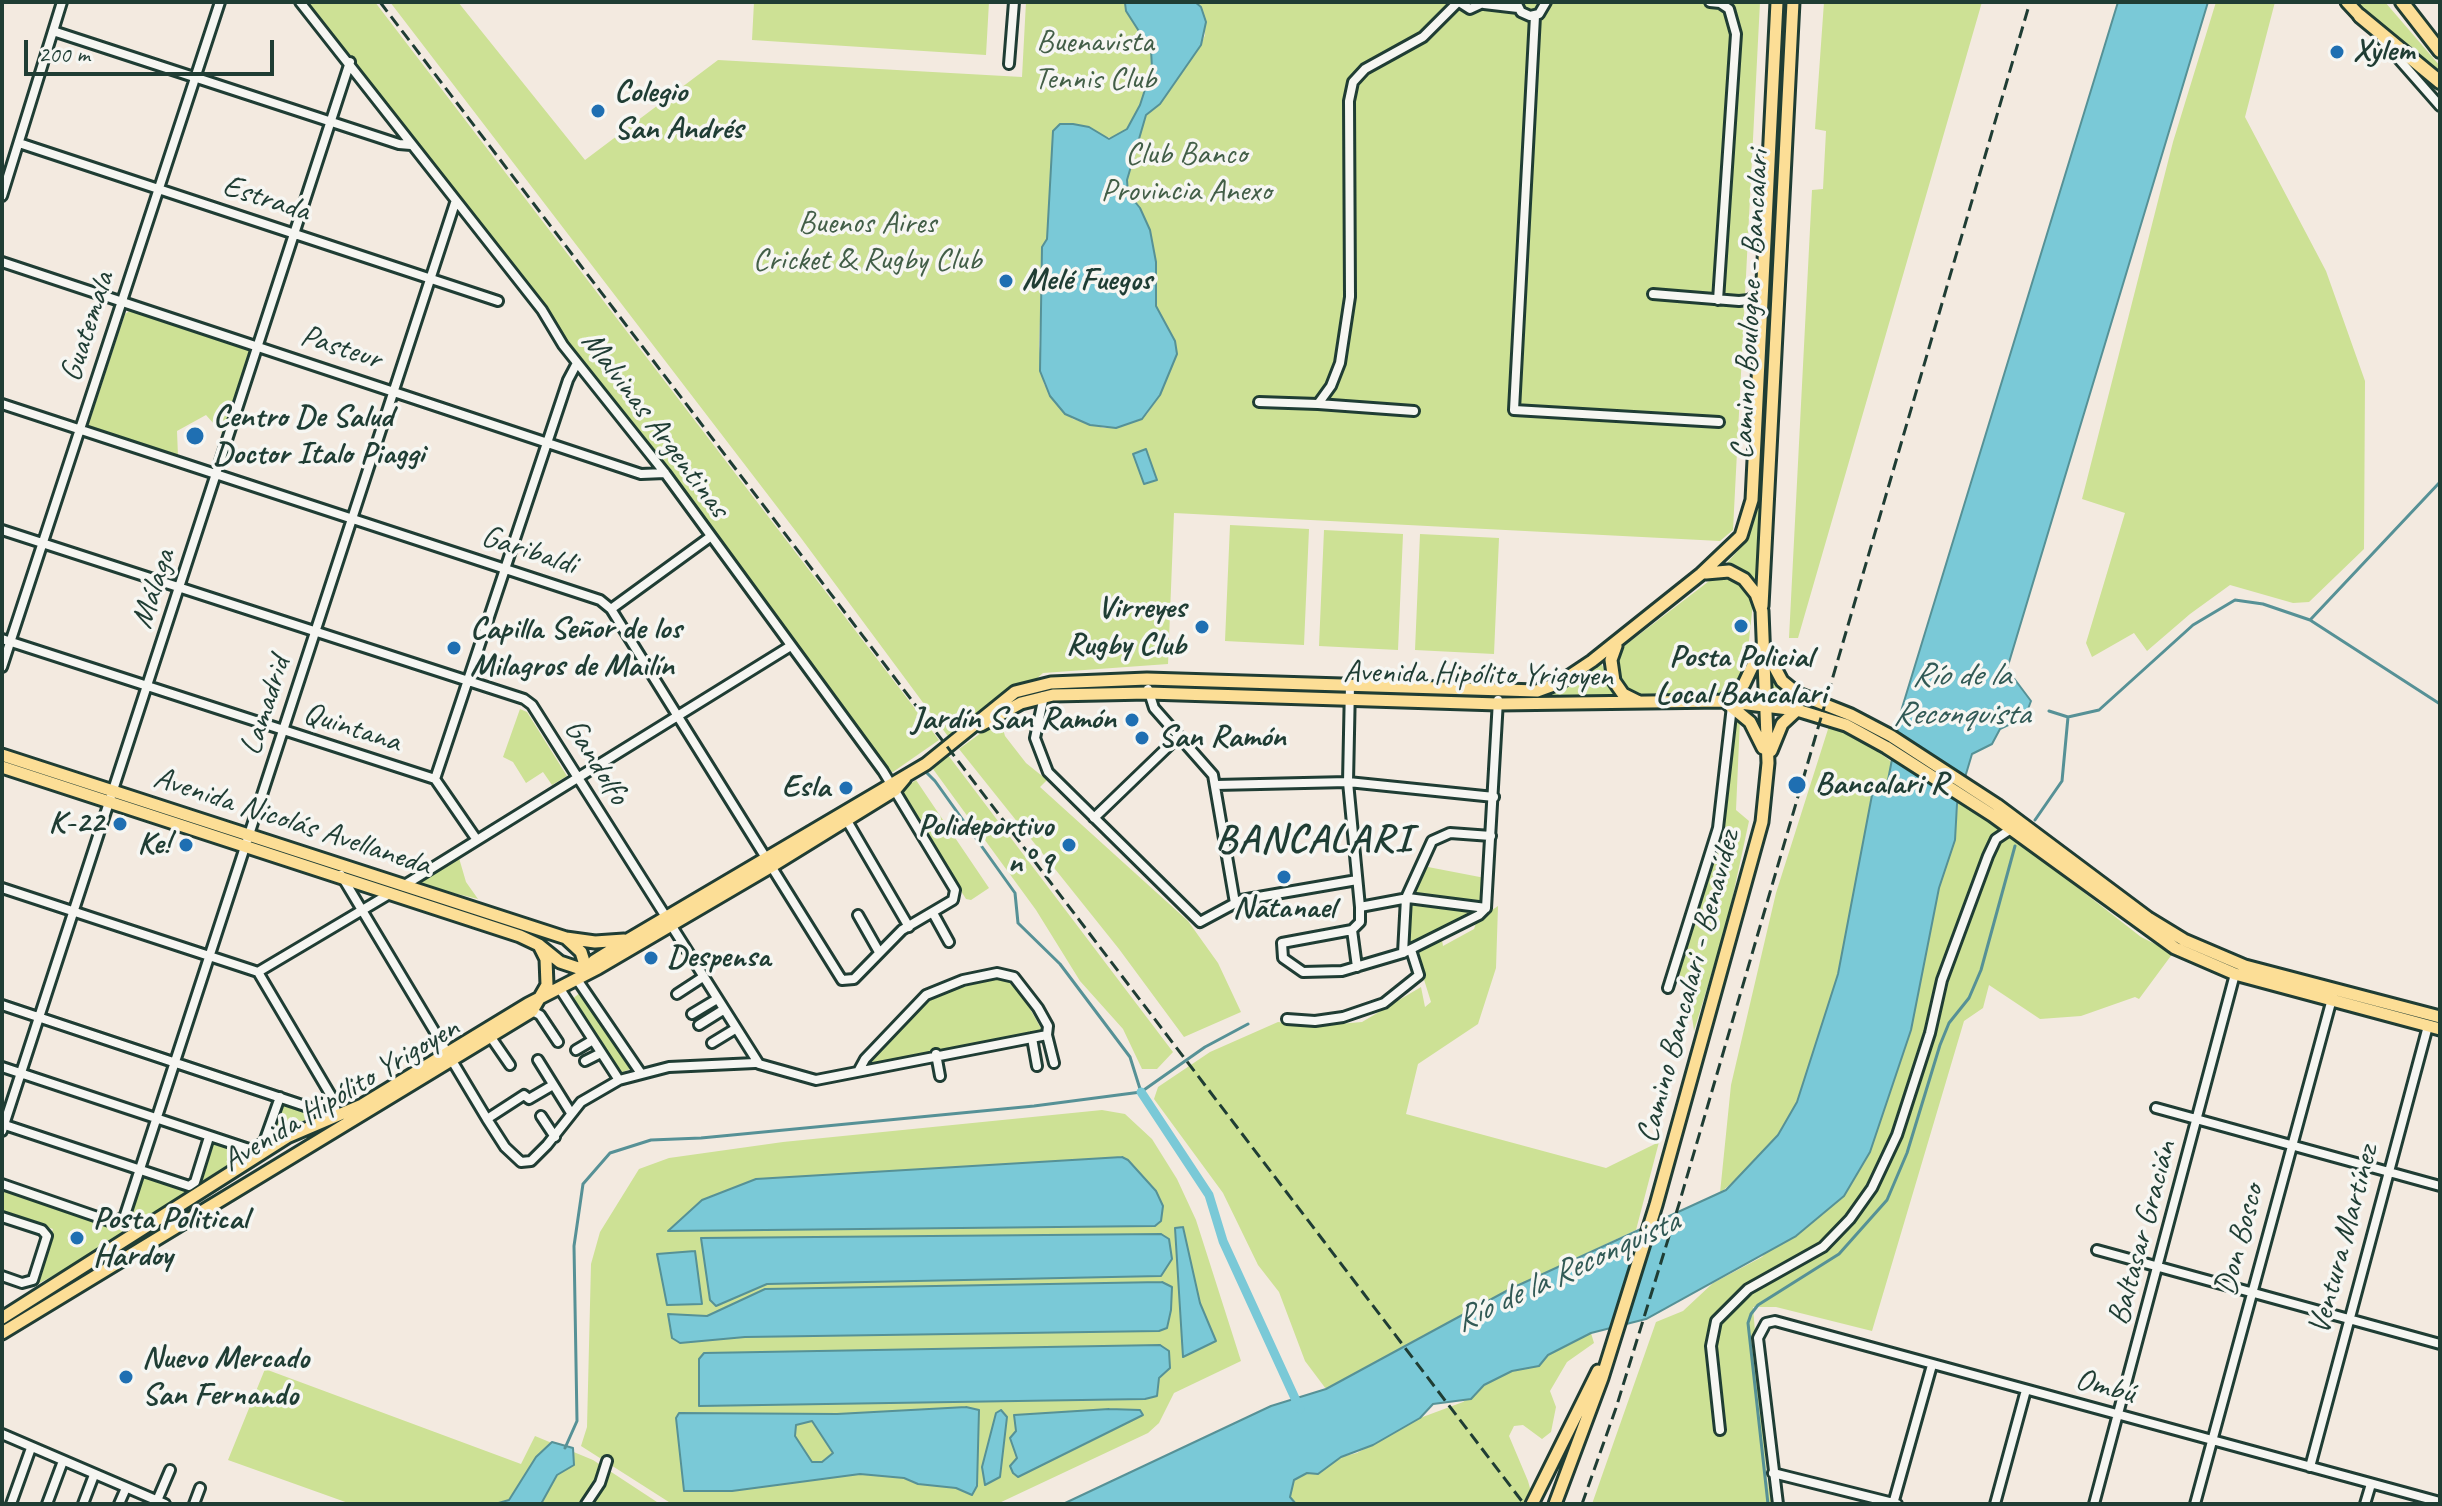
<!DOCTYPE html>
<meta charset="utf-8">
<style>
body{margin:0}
#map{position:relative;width:2442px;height:1506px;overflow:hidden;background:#f3eae0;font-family:Caveat,sans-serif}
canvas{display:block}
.frame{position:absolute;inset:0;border:4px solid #1f3d34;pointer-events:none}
.scale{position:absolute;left:24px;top:40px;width:250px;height:36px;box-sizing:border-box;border:4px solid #1f3d34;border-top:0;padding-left:10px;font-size:24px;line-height:28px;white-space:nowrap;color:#1f3d34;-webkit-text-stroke:6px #f6f6f2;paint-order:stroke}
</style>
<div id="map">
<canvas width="2442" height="1506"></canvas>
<div class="frame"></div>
<div class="scale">200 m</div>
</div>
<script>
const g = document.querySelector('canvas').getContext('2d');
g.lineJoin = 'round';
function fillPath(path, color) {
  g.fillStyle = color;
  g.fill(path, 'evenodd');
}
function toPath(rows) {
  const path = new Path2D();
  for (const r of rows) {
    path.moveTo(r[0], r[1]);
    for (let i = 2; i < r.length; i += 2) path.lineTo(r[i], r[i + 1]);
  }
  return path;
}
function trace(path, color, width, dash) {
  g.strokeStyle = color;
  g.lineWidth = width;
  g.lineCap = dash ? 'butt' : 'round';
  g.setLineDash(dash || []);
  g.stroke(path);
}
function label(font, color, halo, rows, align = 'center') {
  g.font = font + ' Caveat,sans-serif';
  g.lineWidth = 7;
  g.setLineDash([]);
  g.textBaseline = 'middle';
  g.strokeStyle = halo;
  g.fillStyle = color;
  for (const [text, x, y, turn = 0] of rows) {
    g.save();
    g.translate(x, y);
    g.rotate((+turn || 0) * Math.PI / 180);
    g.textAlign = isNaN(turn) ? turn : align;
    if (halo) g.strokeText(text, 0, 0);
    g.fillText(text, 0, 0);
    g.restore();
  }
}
fillPath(toPath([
 [302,2,375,2,939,740,893,772,887,771],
 [390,2,458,2,585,160,718,60,1022,77,1026,2,1127,2,1126,11,1151,50,1151,77,1136,113,1127,129,1114,138,1100,136,1089,127,1065,123,1053,131,1047,239,1043,247,1039,346,1044,384,1058,406,1073,419,1104,428,1126,425,1147,414,1160,395,1175,341,1156,306,1156,262,1150,230,1128,193,1127,180,1146,115,1160,104,1201,45,1205,35,1201,7,1195,2,1760,2,1733,530,1720,541,1174,513,1168,664,1043,673,1034,681,1001,695,950,739,801,538],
 [754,2,989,2,986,55,752,40],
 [1824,2,1982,2,1798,638,1789,638,1812,190,1823,189,1826,131,1815,129],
 [2216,2,2275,2,2245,117,2326,271,2365,381,2364,549,2309,602,2293,603,2230,585,2190,614,2147,651,2134,633,2092,657,2086,643,2125,513,2082,499,2173,142],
 [2353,2,2385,2,2440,66,2440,75],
 [1777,179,1779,179,1758,586,1747,575,1725,565,1743,545,1754,518,1771,229],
 [131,310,250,351,223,434,206,415,177,431,178,456,88,426,125,314],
 [1230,525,1309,529,1304,645,1225,641],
 [1324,530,1403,534,1398,650,1319,646],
 [1420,534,1499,538,1494,654,1415,650],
 [1713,578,1738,581,1753,603,1745,677,1728,692,1721,694,1636,694,1627,690,1617,674,1619,650],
 [1601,663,1619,697,1518,700,1551,693],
 [1767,669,1770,670,1814,707,1770,700],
 [1172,684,1335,689,1335,693,1172,688],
 [520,709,527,712,567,776,552,785,543,772,526,783,513,762,503,757],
 [1000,719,1005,736,1026,763,1047,780,1040,787,1188,921,1218,963,1241,1012,1184,1037,1119,949,959,749],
 [1740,720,1736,810,1749,821,1727,923,1694,1031,1690,1002,1679,972,1707,873,1734,723],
 [1829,726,1864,742,1888,759,1892,763,1888,780,1872,795,1838,974,1797,1102,1778,1134,1754,1164,1720,1193,1731,1085,1776,893],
 [948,755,1173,1052,1157,1069,1142,1069,1123,1029,1080,981,1036,910,933,769],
 [916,780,989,888,971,900,966,899,904,802,902,790],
 [1958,802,2013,837,2141,937,2173,953,2139,999,2135,997,2081,1016,2040,1019,1989,985,1983,1008,1964,1021,1872,1331,1776,1307,1753,1307,1767,1479,1772,1504,1592,1504,1656,1322,1683,1311,1713,1283,1762,1257,1887,1102,1911,1030,1939,888,1955,840],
 [459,858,466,882,478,899,420,885,421,880],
 [1428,867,1485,878,1483,902,1417,893,1415,888],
 [1413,903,1467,911,1472,915,1410,947,1410,907],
 [1498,906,1496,968,1478,1024,1418,1064,1406,1114,1606,1168,1659,1142,1636,1230,1510,1289,1326,1389,1305,1361,1279,1292,1258,1265,1223,1193,1154,1099,1158,1087,1210,1052,1278,1022,1315,1026,1362,1022,1421,987,1425,1007,1431,1002,1416,954,1442,940,1443,946,1474,929,1477,920],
 [998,978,1009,980,1019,989,1043,1032,873,1063,870,1060,920,1004,940,993],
 [581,992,583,993,633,1068,620,1073,571,1000],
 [280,1097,311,1112,309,1118,264,1142],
 [1102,1110,1125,1114,1152,1139,1177,1179,1196,1220,1241,1361,1174,1393,1159,1423,1148,1433,997,1504,672,1504,581,1446,587,1427,591,1264,600,1232,639,1169,669,1158,783,1142],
 [209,1137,252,1150,194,1186],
 [140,1170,193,1188,64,1270,34,1286,53,1229,2,1212,2,1189,124,1230],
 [1591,1333,1594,1343,1567,1362,1550,1391,1556,1407,1551,1432,1542,1439,1523,1425,1514,1426,1509,1436,1528,1481,1531,1492,1523,1504,1296,1504,1290,1498,1294,1480,1307,1473,1318,1474,1341,1457,1357,1453,1420,1418,1463,1402,1484,1385,1512,1371,1539,1366,1548,1355],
 [265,1369,521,1464,535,1436,593,1460,660,1504,351,1504,228,1460]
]), '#cde195');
const water = toPath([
 [1195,2,1201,7,1206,22,1201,45,1160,104,1146,115,1127,180,1128,193,1140,208,1150,230,1156,262,1156,306,1175,341,1177,354,1160,395,1142,419,1116,428,1090,425,1065,414,1050,396,1040,371,1042,247,1047,239,1053,131,1060,124,1073,124,1089,127,1109,139,1127,129,1140,105,1152,68,1151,50,1126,11,1125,3,1195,2],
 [2118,2,2208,2,2007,669,2031,701,2025,717,2000,729,1992,744,1972,754,1957,804,1955,840,1939,888,1911,1030,1870,1152,1844,1196,1796,1236,1646,1319,1591,1333,1548,1355,1539,1366,1512,1371,1484,1385,1471,1399,1433,1404,1420,1418,1373,1445,1341,1457,1318,1474,1307,1473,1294,1480,1290,1497,1296,1504,1063,1504,1271,1406,1326,1389,1510,1289,1726,1190,1778,1135,1797,1102,1838,974,1872,795,1888,780,1902,708,2118,2],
 [1146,449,1157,480,1144,484,1133,454,1146,449],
 [1122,1157,1128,1160,1156,1191,1163,1206,1161,1221,1155,1226,668,1231,702,1200,756,1179,1122,1157],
 [1183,1227,1200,1303,1216,1341,1183,1357,1175,1228,1183,1227],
 [1161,1234,1169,1239,1172,1259,1161,1276,767,1284,716,1306,710,1300,701,1238,1161,1234],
 [695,1251,702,1304,667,1305,657,1254,695,1251],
 [1162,1282,1172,1287,1171,1310,1167,1328,1159,1331,745,1337,680,1343,672,1338,668,1314,707,1316,765,1289,1162,1282],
 [1160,1345,1169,1351,1170,1368,1159,1378,1157,1396,1145,1399,699,1406,699,1359,704,1353,1160,1345],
 [966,1407,979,1410,977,1486,972,1495,956,1488,918,1484,904,1478,860,1474,732,1491,684,1491,676,1418,679,1413,837,1414,966,1407],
 [812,1421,833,1453,822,1462,812,1462,795,1436,796,1425,812,1421],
 [1109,1409,1140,1410,1143,1415,1018,1477,1013,1473,1010,1466,1017,1458,1010,1438,1016,1431,1014,1415,1109,1409],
 [1001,1410,1007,1417,1000,1477,985,1485,982,1467,996,1413,1001,1410],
 [552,1442,573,1448,574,1465,557,1475,541,1504,495,1504,509,1500,536,1457,552,1442]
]);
fillPath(water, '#7ac9d7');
trace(water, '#569196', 2);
trace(toPath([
 [2311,619,2440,482],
 [2049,711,2068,717,2099,710,2193,625,2235,600,2263,604,2310,620,2440,704],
 [923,769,935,781,1015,893,1018,923,1060,964,1130,1057,1141,1092],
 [2035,820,2062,781,2068,717],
 [565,1448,577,1421,574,1246,583,1184,610,1153,651,1140,701,1138,1034,1106,1141,1092,1205,1047,1248,1024],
 [1768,1504,1748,1323,1751,1314,1758,1305,1839,1254,1887,1200,1907,1153,1940,1045,1949,1023,1969,998,1981,970,2015,846]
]), '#569196', 3);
trace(toPath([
 [1141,1092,1209,1195,1223,1241,1300,1409]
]), '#7ac9d7', 9);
const minor = toPath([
 [1459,2,1470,9,1485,2],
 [1516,2,1521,12,1530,16,1539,14,1546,2],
 [1710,2,1720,3,1729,9,1736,34,1718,300],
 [1484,4,1518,8],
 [1535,16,1514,410,1719,422],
 [53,31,399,144,411,145],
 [2382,40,2440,106],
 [1009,64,1014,2],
 [19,143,498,301],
 [2,196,62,2],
 [2,262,641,474,665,473],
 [1653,294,1739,301,1749,300,1763,290],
 [1259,402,1318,404,1331,386,1340,363,1350,297,1349,101,1353,82,1365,69,1423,37,1458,2],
 [2,404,600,600,611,609,842,980,854,979,902,930,953,900,955,890,883,771,665,473,563,345,542,310,300,2],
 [1318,404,1414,411],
 [2,530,524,699,532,705,759,1064,816,1080,1047,1035],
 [611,609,710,537],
 [2,639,435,779,477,840],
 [2,667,220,2],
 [1350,685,1348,782,1360,907,1360,922,1352,930,1357,967],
 [1148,689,1154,708,1213,775,1235,903],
 [1044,696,1035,738,1048,772,1200,922,1241,900,1357,880],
 [435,779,568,380,577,363],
 [1216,785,1348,782,1494,797],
 [1094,818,1178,737],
 [846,819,909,927],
 [341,875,487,1119,505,1147,521,1162,531,1161,547,1145,581,1102,619,1080,669,1067,755,1063],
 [403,886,789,647],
 [2,888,258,972,333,1099,337,1116],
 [1360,907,1408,898,1486,908],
 [933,913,949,942],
 [858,915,879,952],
 [1352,930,1282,943,1283,958,1303,972,1342,971,1403,953,1479,915,1486,908,1498,700],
 [1403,953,1406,898,1432,841,1450,833,1491,836],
 [258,972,391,893],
 [576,978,640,1072],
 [1668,988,1718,828,1732,706],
 [560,989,619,1080],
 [677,994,703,977],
 [2,1005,335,1116],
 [532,1011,540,1015,558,1042],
 [692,1014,717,999],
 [1287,1019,1315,1021,1343,1017,1384,1003,1419,975,1411,950],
 [699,1025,723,1010],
 [490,1036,510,1065],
 [1032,1038,1037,1066],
 [712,1043,735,1029],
 [576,1050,593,1040],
 [936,1054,940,1076],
 [538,1060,571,1113],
 [585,1061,601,1053],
 [2,1067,252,1150,264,1142,280,1097],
 [859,1070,865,1059,926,995,963,980,997,973,1014,977,1038,1008,1048,1026,1047,1035,1054,1063],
 [2156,1108,2440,1186],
 [541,1116,555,1137],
 [487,1119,524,1095,529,1099,553,1085],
 [2,1124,189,1186,195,1182,209,1137],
 [2,1131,350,62],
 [2,1184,112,1222,124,1218,455,203],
 [2,1217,42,1230,47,1236,33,1280,22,1283,2,1276],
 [2097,1250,2440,1344],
 [1720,1430,1711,1346,1716,1321,1748,1289,1823,1247,1850,1219,1872,1188,1897,1135,1930,1033,1942,980,1988,856,1996,839,2011,829],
 [2,1434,165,1504],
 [2310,1467,2428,1026],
 [1773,1473,1897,1504],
 [156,1503,170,1470],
 [11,1504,31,1448],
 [47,1504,63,1461],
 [83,1504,94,1475],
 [119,1504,126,1488],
 [194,1504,200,1488],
 [586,1504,600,1483,607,1461],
 [1778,1504,1758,1338,1766,1323,1775,1321,2440,1502],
 [1893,1504,1932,1365],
 [1995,1504,2026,1390],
 [2094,1504,2235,974],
 [2195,1504,2333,995],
 [2365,1504,2371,1484]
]);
const major = toPath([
 [2347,2,2360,16],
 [1762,606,1793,2],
 [1616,646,1611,660,1614,681,1623,694,1639,702],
 [1766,651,1782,681,1798,694,1851,715,1891,736,1997,805,2148,918,2184,940,2245,966,2440,1017],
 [1724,700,1744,684,1761,648],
 [1727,703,1750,722,1763,748],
 [981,725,1021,703,1053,695,1148,693,1498,704,1723,701,1797,710,1846,725,1886,747,1992,815,2175,948,2235,974,2440,1029],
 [1771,751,1782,724,1797,710],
 [2,755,566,938,595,942,624,940],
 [2,767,520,936,539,945,560,962,587,971],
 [567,939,581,952,587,971],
 [587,971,594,961,631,938,926,764,1015,692,1051,683,1147,679,1537,691,1559,683,1592,661,1701,574,1741,536,1752,500,1777,2],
 [2,1318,287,1137,362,1105,528,1004,598,968,772,866,895,790,905,778],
 [2,1333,532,1011,547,985,546,959,539,945],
 [1532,1504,1598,1371],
 [1555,1504,1602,1378,1656,1205,1762,822,1768,763,1762,611,1756,594,1744,579,1729,571,1706,573]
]);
const highway = toPath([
 [2402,2,2440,51],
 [2360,16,2440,82]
]);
trace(minor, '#1f3d34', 14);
trace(major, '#1f3d34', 17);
trace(highway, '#1f3d34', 18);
trace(minor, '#f6f6f2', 8);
trace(major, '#fcde96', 11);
trace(highway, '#fcde96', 12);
trace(toPath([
 [380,2,1524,1504],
 [1582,1504,1616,1408,1679,1204,2030,2]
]), '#1f3d34', 3, [12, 6]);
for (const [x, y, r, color] of [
 [2337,52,8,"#1f6fb2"],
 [598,111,8,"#1f6fb2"],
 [1006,281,8,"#1f6fb2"],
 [195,436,10,"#1f6fb2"],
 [1741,626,8,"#1f6fb2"],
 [1202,627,8,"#1f6fb2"],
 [454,648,8,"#1f6fb2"],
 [1132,720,8,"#1f6fb2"],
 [1142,738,8,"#1f6fb2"],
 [1797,785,10,"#1f6fb2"],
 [846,788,8,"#1f6fb2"],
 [120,824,8,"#1f6fb2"],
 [186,845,8,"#1f6fb2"],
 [1069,845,8,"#1f6fb2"],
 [1284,877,8,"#1f6fb2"],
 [651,958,8,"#1f6fb2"],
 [77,1238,8,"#1f6fb2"],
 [126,1377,8,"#1f6fb2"]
]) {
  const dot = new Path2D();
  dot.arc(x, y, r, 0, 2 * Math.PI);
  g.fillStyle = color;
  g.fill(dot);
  trace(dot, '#f6f6f2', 3);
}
label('32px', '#425e47', '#f6f6f2', [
 ["Buenavista",1095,43],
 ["Tennis Club",1095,80],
 ["Club Banco",1186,155],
 ["Provincia Anexo",1186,192],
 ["Buenos Aires",867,224],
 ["Cricket & Rugby Club",867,261]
]);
label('bold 32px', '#1f3d34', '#f6f6f2', [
 ["Xylem",2353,52],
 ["Colegio",614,93],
 ["San Andrés",614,130],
 ["Melé Fuegos",1022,281],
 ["Centro De Salud",213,418],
 ["Doctor Italo Piaggi",213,455],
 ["Virreyes",1186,609,"right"],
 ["Rugby Club",1186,646,"right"],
 ["Capilla Señor de los",470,630],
 ["Milagros de Mailín",470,667],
 ["Posta Policial",1741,658,"center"],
 ["Local Bancalari",1741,695,"center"],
 ["Jardín San Ramón",1116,720,"right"],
 ["San Ramón",1158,738],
 ["Bancalari R",1815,785],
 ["Esla",830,788,"right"],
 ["K-22",104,824,"right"],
 ["Polideportivo",1053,827,"right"],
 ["n° 9",1053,864,"right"],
 ["Ke!",170,845,"right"],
 ["Natanael",1284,909,"center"],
 ["Despensa",667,958],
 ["Posta Political",93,1220],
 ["Hardoy",93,1257],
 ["Nuevo Mercado",142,1359],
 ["San Fernando",142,1396]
], 'left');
label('32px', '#1f3d34', '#f6f6f2', [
 ["Estrada",266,199,18],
 ["Camino Boulogne - Bancalari",1751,305,-87],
 ["Guatemala",88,327,-72],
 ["Pasteur",341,348,18],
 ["Malvinas Argentinas",655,425,53],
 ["Garibaldi",529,551,18],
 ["Málaga",154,589,-72],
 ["Avenida Hipólito Yrigoyen",1478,675,1],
 ["Lamadrid",266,706,-72],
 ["Quintana",352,728,18],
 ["Gandolfo",596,762,58],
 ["Avenida Nicolás Avellaneda",292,822,18],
 ["Camino Bancalari - Benavídez",1689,987,-75],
 ["Avenida Hipólito Yrigoyen",341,1095,-31],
 ["Baltasar Gracián",2143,1233,-75],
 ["Don Bosco",2240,1240,-75],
 ["Ventura Martínez",2344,1240,-75],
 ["Ombú",2105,1387,15]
]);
label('italic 34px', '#315955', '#f6f6f2', [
 ["Río de la",1961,676],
 ["Reconquista",1961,715],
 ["Río de la Reconquista",1567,1272,-25]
]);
g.letterSpacing = '2px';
label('bold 40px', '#1f3d34', '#f6f6f2', [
 ["BANCALARI",1314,841]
]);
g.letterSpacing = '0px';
</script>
